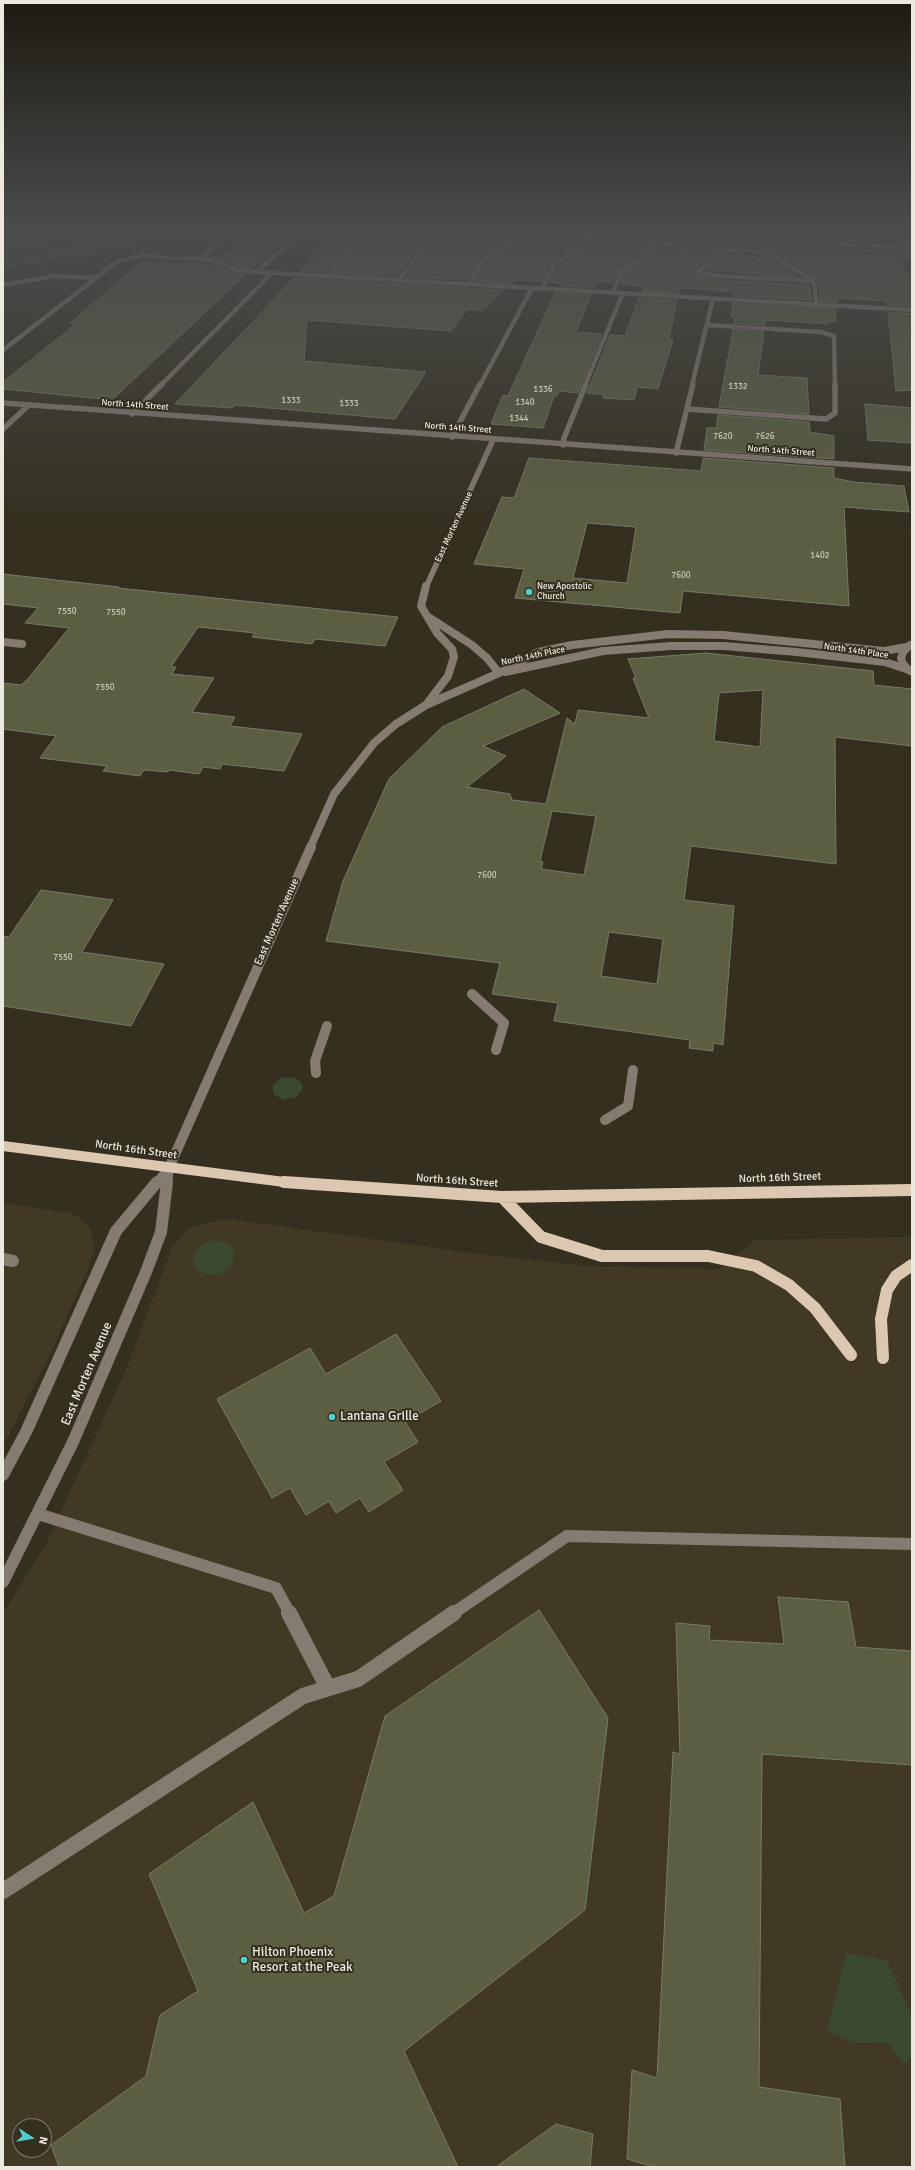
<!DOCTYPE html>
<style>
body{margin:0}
#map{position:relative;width:915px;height:2170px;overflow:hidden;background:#342f1f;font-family:Signika,sans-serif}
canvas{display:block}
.frame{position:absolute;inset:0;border:4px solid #ece9df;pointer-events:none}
.north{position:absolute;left:12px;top:2118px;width:40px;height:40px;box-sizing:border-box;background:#342f1f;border:1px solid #7e796c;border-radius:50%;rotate:102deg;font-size:11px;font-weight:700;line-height:16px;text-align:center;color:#ece9df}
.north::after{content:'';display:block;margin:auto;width:14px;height:18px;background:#52cdcd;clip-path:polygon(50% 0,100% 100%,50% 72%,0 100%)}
</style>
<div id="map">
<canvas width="915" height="2170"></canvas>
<div class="frame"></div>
<div class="north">N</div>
</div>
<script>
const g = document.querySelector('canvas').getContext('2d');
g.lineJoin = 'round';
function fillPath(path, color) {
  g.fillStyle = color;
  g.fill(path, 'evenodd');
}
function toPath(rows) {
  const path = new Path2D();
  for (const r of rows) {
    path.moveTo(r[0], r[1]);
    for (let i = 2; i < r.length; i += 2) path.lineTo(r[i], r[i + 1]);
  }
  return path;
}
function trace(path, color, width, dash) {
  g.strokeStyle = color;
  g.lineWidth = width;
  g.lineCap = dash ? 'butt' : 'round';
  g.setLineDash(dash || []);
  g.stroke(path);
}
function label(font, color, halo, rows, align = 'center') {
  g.font = font + ' Signika,sans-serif';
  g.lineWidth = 4;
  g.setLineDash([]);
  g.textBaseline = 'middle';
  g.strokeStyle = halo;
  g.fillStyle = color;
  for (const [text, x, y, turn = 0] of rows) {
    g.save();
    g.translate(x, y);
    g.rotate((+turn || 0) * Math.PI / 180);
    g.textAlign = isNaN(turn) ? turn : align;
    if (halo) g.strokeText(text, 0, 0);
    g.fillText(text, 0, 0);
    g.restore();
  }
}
fillPath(toPath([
 [3,1203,71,1213,83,1220,91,1231,95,1246,89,1267,45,1365,3,1445],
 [229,1219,479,1254,586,1266,720,1269,755,1240,912,1237,912,2167,3,2167,3,1613,46,1544,125,1372,172,1248,187,1229,206,1223],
 [20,2126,44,2126,44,2150,20,2150]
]), '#413923');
fillPath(toPath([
 [172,228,201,228,122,246,3,269,3,261],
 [282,1077,295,1078,301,1082,303,1088,297,1097,284,1100,273,1094,273,1085],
 [214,1240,230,1244,234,1253,234,1258,230,1267,225,1271,220,1274,208,1275,198,1271,193,1262,195,1252,203,1244],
 [846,1953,887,1960,912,2017,912,2058,904,2064,887,2042,854,2043,827,2030]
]), '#3b4930');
trace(toPath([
 [798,228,827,244],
 [29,260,55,276]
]), '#3b4930', 3.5);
fillPath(toPath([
 [84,228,108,228,102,231,3,251,3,243,84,228]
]), '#3b4930');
const building = toPath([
 [408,228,522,228,513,241,487,252,480,258,467,280,406,277,437,235,434,231,408,228],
 [531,228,591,228,583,242,552,261,542,282,514,280,511,283,475,281,485,263,491,258,517,247,531,228],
 [599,228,661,232,653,245,619,268,612,283,596,282,594,288,559,286,560,283,550,282,558,266,589,247,599,228],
 [819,228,841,228,841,230,912,235,912,244,837,240,833,244,837,248,912,252,912,259,897,260,912,279,912,306,887,305,887,301,838,298,837,302,820,301,819,285,812,276,774,252,756,248,779,238,787,237,819,244,819,228],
 [688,230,754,233,754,248,665,241,670,232,688,233,688,230],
 [252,231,282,233,277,238,285,237,252,268,239,266,213,257,228,254,252,231],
 [357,233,407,240,407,237,426,238,397,276,336,273,354,252,354,248,351,246,326,272,301,271,335,234,357,233],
 [660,248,716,252,697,268,700,276,719,280,809,285,812,300,734,296,734,292,679,288,678,293,642,291,644,286,620,284,624,273,660,248],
 [726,253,771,259,799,277,706,270,726,253],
 [143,261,179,264,201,263,245,275,112,400,3,389,3,382,76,324,70,323,143,261],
 [294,278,504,290,482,311,467,309,451,331,307,320,304,361,426,372,395,419,235,405,232,408,175,404,294,278],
 [555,293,591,295,576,332,602,334,578,393,559,391,557,396,554,396,543,428,491,424,503,395,508,396,555,293],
 [639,298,677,300,669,339,673,340,658,389,637,387,634,400,603,398,604,395,587,393,610,335,625,336,639,298],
 [733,303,836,309,835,322,828,321,828,324,766,320,765,325,734,323,735,318,731,317,733,303],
 [888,312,912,314,912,390,896,391,888,312],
 [733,330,764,332,758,375,807,378,809,414,719,407,733,330],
 [865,404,912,408,912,443,868,440,865,404],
 [718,415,809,422,810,432,834,436,834,459,704,450,707,428,716,428,718,415],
 [529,458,701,471,703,458,834,468,834,478,854,482,904,486,909,512,844,507,849,606,683,591,680,613,515,598,524,569,474,564,502,497,514,498,529,458],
 [587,523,636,527,627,583,573,578,587,523],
 [3,574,119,587,118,588,398,617,385,646,315,639,312,644,252,637,255,633,198,627,171,667,176,667,172,674,214,678,192,712,235,717,230,726,302,734,284,771,222,764,220,769,203,767,199,774,169,770,168,772,144,770,140,776,103,771,107,766,40,758,56,736,3,729,3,683,21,685,27,680,69,628,25,623,38,608,3,604,3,574],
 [706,653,873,671,874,685,912,689,912,746,835,737,836,864,691,846,684,900,734,906,723,1045,713,1043,713,1051,689,1048,690,1040,554,1021,558,1003,492,994,500,963,326,941,343,881,389,779,442,727,524,689,560,713,483,746,506,756,467,787,510,794,512,800,546,804,567,718,575,724,578,710,649,718,633,678,636,678,628,659,706,653],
 [763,690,760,747,714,741,719,693,763,690],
 [552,811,596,816,584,875,541,869,543,862,540,861,552,811],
 [609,932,663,939,657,984,601,976,609,932],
 [41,890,113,900,82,952,164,964,131,1026,3,1006,3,936,9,937,41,890],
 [396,1334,441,1401,405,1422,418,1442,384,1462,403,1490,369,1512,360,1498,336,1513,329,1501,306,1515,290,1488,272,1498,217,1399,310,1348,326,1374,396,1334],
 [778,1597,848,1602,856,1647,912,1651,912,1765,762,1754,759,2087,840,2099,845,2167,654,2167,627,2159,632,2070,657,2078,673,1752,680,1754,676,1623,710,1626,709,1640,784,1644,778,1597],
 [539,1610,608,1718,585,1910,404,2051,458,2167,59,2167,51,2145,146,2076,160,2015,198,1991,149,1874,253,1802,304,1913,334,1896,385,1716,539,1610],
 [556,2124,593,2134,590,2167,496,2167,556,2124]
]);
fillPath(building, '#5c5e41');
trace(building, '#797a68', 1);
trace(toPath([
 [3,239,67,228],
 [173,239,207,228],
 [3,256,151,228],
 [73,259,98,254]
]), '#8c887a', 1, [0.5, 1.5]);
trace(toPath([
 [347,228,433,235,399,280],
 [659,244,752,251,772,255,810,279,815,286,816,304],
 [837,244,912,248],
 [725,249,700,270,702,273,719,276,812,281],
 [201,259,235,228],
 [257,272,304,228],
 [329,275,351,250],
 [469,284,482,261,489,255,515,244,527,228],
 [3,285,55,276,96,278],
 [543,288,555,263,586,245,595,228],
 [613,293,621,271,656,248,668,228],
 [707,325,821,332,834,336,835,385],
 [3,350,118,261,142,256,201,259,214,261,238,270,257,272,912,310],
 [161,385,273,272],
 [480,385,532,288],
 [585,385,623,293],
 [692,385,713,299]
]), '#857b71', 4.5);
trace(toPath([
 [3,403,912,469],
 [687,409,826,419,835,413,835,384],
 [132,414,162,384],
 [3,429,29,405],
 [452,437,480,384],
 [563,445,564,438,586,384],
 [676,453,693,384],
 [426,587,493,440]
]), '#857b71', 5.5);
trace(toPath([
 [427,616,472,645,487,658,499,673],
 [3,642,22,644],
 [910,645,903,652,901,658,903,664,910,671],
 [505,672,603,651,671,646,724,646,797,652,885,662,909,670],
 [426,705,448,676,454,657,452,649,437,633,421,606,426,586],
 [310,848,334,794,374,743,396,724,426,705,499,673,538,652,572,645,668,634,723,635,884,651,907,647]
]), '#857b71', 8);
trace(toPath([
 [472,994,504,1023,496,1050],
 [316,1073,315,1061,327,1026],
 [605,1120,628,1106,633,1070],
 [157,1183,169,1168,311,847],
 [167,1183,169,1168]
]), '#857b71', 10);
trace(toPath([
 [3,1259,13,1261],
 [3,1475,26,1432,116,1231,157,1182],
 [38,1514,276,1588,290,1614],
 [3,1582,73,1442,146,1272,161,1232,167,1182],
 [452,1614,567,1536,912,1544]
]), '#857b71', 12);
trace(toPath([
 [289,1613,328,1688],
 [3,1891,303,1696,358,1679,454,1613]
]), '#857b71', 16);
trace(toPath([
 [3,1146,292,1183]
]), '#dcc7b1', 10);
trace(toPath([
 [284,1182,502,1197,912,1190],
 [502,1197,541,1237,602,1256,708,1256,756,1266,789,1285,815,1308,851,1355],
 [883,1358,881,1319,887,1290,896,1276,912,1265]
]), '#dcc7b1', 12);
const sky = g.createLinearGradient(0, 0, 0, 532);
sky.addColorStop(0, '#1d1a11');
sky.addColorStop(0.43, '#4a4d4d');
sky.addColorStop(1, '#4a4d4d00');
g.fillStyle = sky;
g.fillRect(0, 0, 915, 532);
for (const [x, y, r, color] of [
 [529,592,4,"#52cdcd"],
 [332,1417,4,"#52cdcd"],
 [244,1960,4,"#52cdcd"]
]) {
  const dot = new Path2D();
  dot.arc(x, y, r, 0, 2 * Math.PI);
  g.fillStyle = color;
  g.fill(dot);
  trace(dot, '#342f1f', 1.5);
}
label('9px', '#c8c6b8', null, [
 ["1332",738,387],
 ["1336",543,390],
 ["1333",291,401],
 ["1340",525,403],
 ["1333",349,404],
 ["1344",519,419],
 ["7620",723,437],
 ["7626",765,437],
 ["1402",820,556],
 ["7600",681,576],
 ["7550",67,612],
 ["7550",116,613],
 ["7550",105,688],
 ["7600",487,876],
 ["7550",63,958]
]);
label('9px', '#ece9df', '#342f1f', [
 ["North 14th Street",135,405,4],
 ["North 14th Street",458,428,4],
 ["North 14th Street",781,451,4],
 ["East Morten Avenue",454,527,-65],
 ["North 14th Place",856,651,8],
 ["North 14th Place",533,656,-12]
]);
label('9px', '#ece9df', '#342f1f', [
 ["New Apostolic",537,587],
 ["Church",537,597]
], 'left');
label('11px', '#ece9df', '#342f1f', [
 ["East Morten Avenue",277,922,-66],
 ["North 16th Street",136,1150,8],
 ["North 16th Street",780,1178,-2],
 ["North 16th Street",457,1181,4]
]);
label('13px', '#ece9df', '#342f1f', [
 ["East Morten Avenue",87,1374,-67]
]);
label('13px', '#ece9df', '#342f1f', [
 ["Lantana Grille",340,1417],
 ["Hilton Phoenix",252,1953],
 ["Resort at the Peak",252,1968]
], 'left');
</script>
